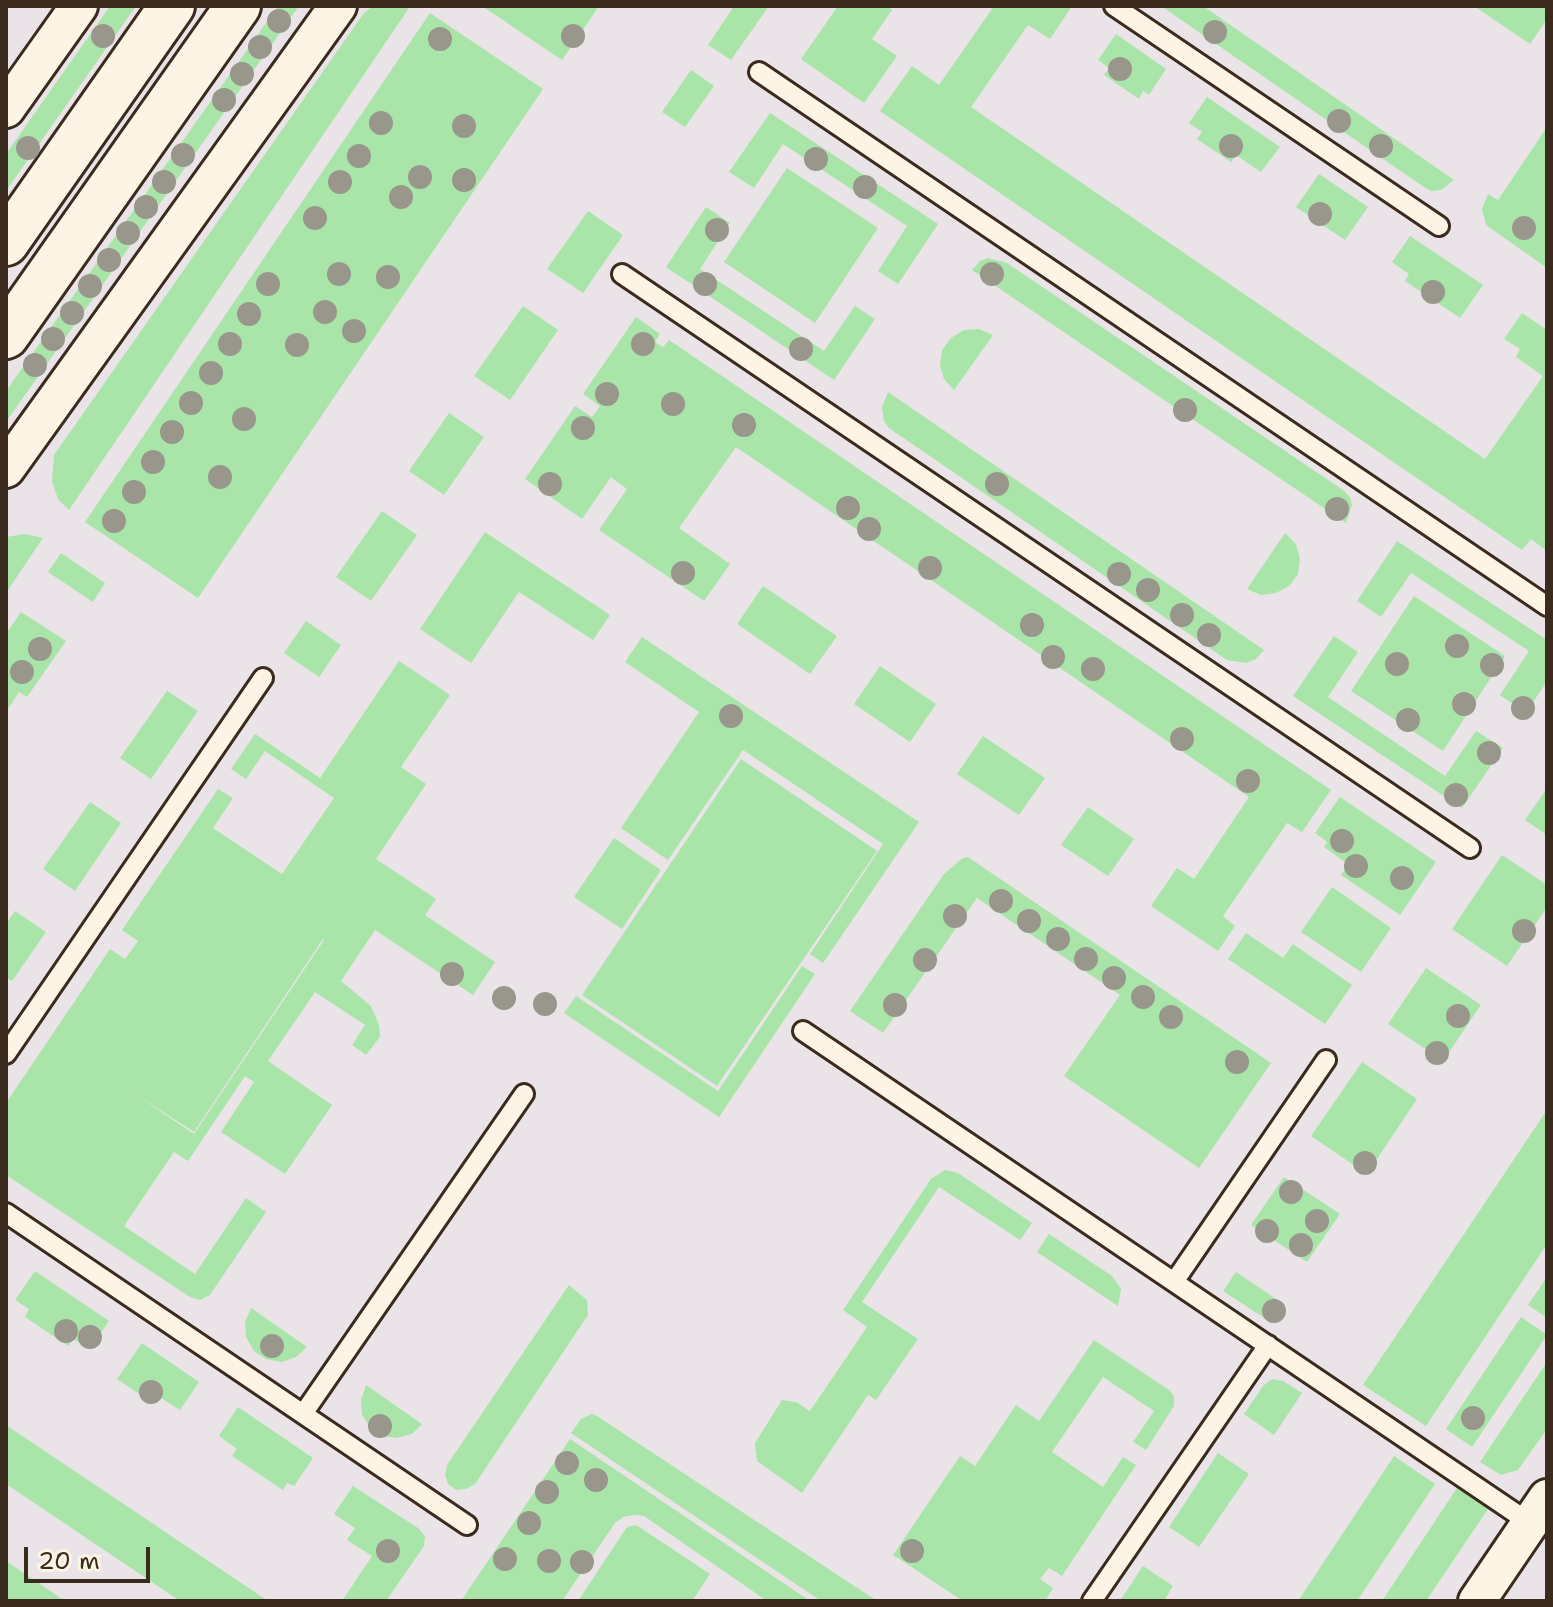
<!DOCTYPE html>
<style>
body{margin:0}
#map{position:relative;width:1553px;height:1607px;overflow:hidden;background:#eae4e8;font-family:"Shantell Sans",sans-serif}
canvas{display:block}
.frame{position:absolute;inset:0;border:8px solid #3b2a1e;pointer-events:none}
.scale{position:absolute;left:24px;top:1547px;width:126px;height:36px;box-sizing:border-box;border:4px solid #3b2a1e;border-top:0;padding-left:10px;font-size:24px;line-height:28px;white-space:nowrap;color:#3b2a1e;-webkit-text-stroke:6px #fcf5e5;paint-order:stroke}
</style>
<div id="map">
<canvas width="1553" height="1607"></canvas>
<div class="frame"></div>
<div class="scale">20 m</div>
</div>
<script>
const g = document.querySelector('canvas').getContext('2d');
g.lineJoin = 'round';
function fillPath(path, color) {
  g.fillStyle = color;
  g.fill(path, 'evenodd');
}
function toPath(rows) {
  const path = new Path2D();
  for (const r of rows) {
    path.moveTo(r[0], r[1]);
    for (let i = 2; i < r.length; i += 2) path.lineTo(r[i], r[i + 1]);
  }
  return path;
}
function trace(path, color, width, dash) {
  g.strokeStyle = color;
  g.lineWidth = width;
  g.lineCap = dash ? 'butt' : 'round';
  g.setLineDash(dash || []);
  g.stroke(path);
}
fillPath(toPath([
 [110,6,136,6,6,191,6,154],
 [278,6,299,6,6,422,6,391],
 [373,6,403,6,409,8,69,510,58,499,52,481,54,455,364,13],
 [482,6,599,6,562,60],
 [734,6,769,6,731,60,708,45],
 [838,6,886,6,892,10,872,39,897,56,864,103,801,59],
 [988,6,1072,6,1050,39,1028,25,971,107,1485,459,1543,376,1516,357,1520,349,1504,339,1522,313,1547,330,1547,551,1531,539,1522,550,880,111,912,66,939,85,992,9],
 [1161,6,1203,6,1454,180,1441,190,1431,191,1421,185],
 [1474,6,1547,6,1547,19,1530,44],
 [430,13,543,89,198,598,85,522],
 [1116,34,1166,69,1149,95,1143,91,1139,99,1104,75,1109,68,1098,60],
 [691,70,714,86,685,127,662,112],
 [1207,97,1280,147,1261,172,1236,155,1231,162,1197,139,1202,132,1189,123],
 [770,113,938,224,898,284,878,271,907,226,783,144,754,188,729,172],
 [1547,127,1547,268,1486,225,1482,209,1488,194,1498,200],
 [787,168,878,228,815,323,724,262],
 [1319,174,1368,207,1345,240,1296,207],
 [706,207,730,223,700,269,824,351,855,306,875,319,834,380,666,267],
 [588,211,623,235,583,293,547,269],
 [1410,236,1483,285,1460,318,1405,281,1409,274,1392,262],
 [988,258,1007,263,1343,490,1350,497,1352,505,1346,523,972,270,980,261],
 [523,306,558,330,510,400,474,376],
 [636,317,660,334,655,342,663,347,669,340,1331,790,1302,832,1287,823,1223,916,1235,926,1218,951,1151,906,1177,868,1194,879,1249,797,736,447,679,528,730,564,704,601,599,530,627,489,611,477,582,519,525,479,575,406,592,417,600,406,583,394],
 [979,329,993,335,954,390,944,379,940,365,942,350,951,338,964,330],
 [888,392,1264,650,1256,659,1246,663,1227,660,889,428,884,421,882,407],
 [449,413,484,437,444,495,409,471],
 [382,511,417,535,371,601,336,577],
 [485,532,610,615,593,640,519,592,471,663,420,629],
 [1285,533,1296,544,1300,559,1298,574,1289,586,1276,593,1261,595,1247,589],
 [25,534,43,538,6,593,6,537],
 [1397,541,1547,640,1547,681,1526,713,1500,695,1529,651,1411,573,1381,617,1357,601],
 [61,553,105,583,93,602,48,572],
 [763,586,837,636,810,674,737,624],
 [1414,596,1505,656,1443,751,1351,691],
 [21,612,66,641,27,697,19,692,6,712,6,634],
 [306,621,341,645,319,677,284,653],
 [1334,636,1358,652,1328,697,1445,776,1476,731,1503,748,1462,808,1293,696],
 [642,637,919,822,823,963,810,954,883,844,743,750,668,860,621,828,699,712,625,662],
 [399,661,450,695,401,767,426,784,376,859,436,899,425,915,495,962,473,995,375,930,341,981,371,1006,379,1025,380,1037,366,1055,352,1045,365,1025,315,992,268,1061,332,1105,285,1174,221,1132,254,1082,245,1076,188,1161,174,1152,124,1226,195,1274,246,1198,266,1212,210,1295,200,1300,190,1297,6,1175,6,1103,110,949,125,959,138,941,122,930,218,789,233,798,213,828,282,874,334,798,265,751,246,779,231,769,255,734,320,778],
 [323,939,324,940,194,1134,132,1092,194,1132],
 [880,666,936,704,910,742,854,704],
 [167,691,198,711,151,779,120,758],
 [983,736,1045,778,1019,815,957,774],
 [741,759,877,851,717,1086,582,995],
 [1547,788,1547,835,1525,820],
 [1340,797,1436,862,1400,915,1341,875,1348,864,1324,847,1327,842,1315,833],
 [90,802,121,823,75,891,43,869],
 [1088,807,1134,839,1108,876,1061,845],
 [614,838,661,870,622,929,574,897],
 [1502,855,1547,885,1547,907,1507,966,1452,929],
 [968,857,1271,1063,1199,1168,1064,1076,1120,995,977,898,883,1033,850,1011,944,874,963,858],
 [1332,887,1391,928,1361,972,1301,932],
 [15,911,46,932,12,981,6,977,6,924],
 [1246,933,1283,958,1293,944,1352,985,1325,1024,1228,959],
 [802,966,815,974,719,1117,564,1013,576,996,718,1091],
 [1426,968,1481,1005,1443,1061,1388,1024],
 [1362,1062,1417,1099,1367,1174,1311,1136],
 [1547,1110,1547,1244,1426,1426,1363,1385],
 [945,1170,958,1173,1032,1223,1020,1240,939,1187,862,1302,918,1339,876,1400,868,1395,802,1493,757,1461,755,1443,782,1400,796,1402,810,1411,867,1327,843,1310,931,1179],
 [1284,1177,1340,1214,1307,1262,1251,1225],
 [1049,1234,1112,1276,1121,1289,1118,1306,1037,1252],
 [35,1271,109,1321,90,1349,73,1339,68,1346,25,1317,29,1309,15,1300],
 [1236,1272,1285,1305,1272,1323,1223,1291],
 [1547,1277,1547,1318,1528,1305],
 [569,1285,587,1300,588,1315,475,1484,466,1489,456,1490,448,1484,445,1475,447,1465],
 [251,1308,307,1347,296,1357,282,1362,266,1359,254,1351,246,1337,245,1322],
 [1521,1317,1547,1335,1472,1447,1446,1429],
 [1094,1340,1169,1390,1174,1396,1174,1406,1146,1450,1133,1442,1154,1411,1103,1377,1052,1452,1103,1487,1123,1457,1136,1465,1062,1576,1049,1568,1040,1579,1053,1588,1045,1601,963,1601,893,1555,960,1456,975,1466,1016,1405,1039,1421],
 [142,1343,199,1382,180,1410,158,1396,153,1403,117,1379],
 [1547,1362,1547,1429,1518,1470,1501,1475,1480,1462],
 [1272,1379,1283,1381,1302,1393,1274,1435,1244,1414,1263,1386],
 [366,1385,422,1424,412,1434,397,1438,382,1436,370,1427,362,1415,361,1400],
 [238,1407,313,1458,294,1486,287,1483,283,1490,232,1456,237,1449,219,1436],
 [592,1414,597,1416,877,1601,821,1601,571,1433,581,1419],
 [6,1425,268,1601,180,1601,6,1484],
 [570,1439,810,1601,767,1601,644,1516,634,1515,623,1517,615,1523,562,1601,461,1601],
 [1218,1453,1249,1474,1199,1547,1169,1527],
 [1394,1456,1435,1484,1357,1601,1298,1601],
 [353,1486,418,1528,425,1536,424,1546,386,1601,342,1601,372,1556,347,1540,355,1528,334,1514],
 [1457,1488,1488,1509,1426,1601,1382,1601],
 [636,1525,710,1574,692,1601,578,1601,627,1527],
 [6,1561,65,1601,6,1601],
 [1143,1566,1173,1586,1164,1601,1120,1601]
]), '#a9e4a9');
const service = toPath([
 [1114,6,1439,226],
 [759,72,1547,606],
 [622,274,1470,848],
 [803,1031,1530,1523],
 [6,1054,263,678],
 [6,1213,467,1525],
 [1174,1282,1326,1060],
 [303,1414,524,1094],
 [1092,1601,1268,1345]
]);
const minor = toPath([
 [6,109,79,6],
 [6,469,338,6],
 [1477,1601,1547,1498]
]);
const primary = toPath([
 [6,243,172,6],
 [6,336,238,6]
]);
trace(service, '#3b2a1e', 24);
trace(minor, '#3b2a1e', 42);
trace(primary, '#3b2a1e', 50);
trace(service, '#fcf5e5', 18);
trace(minor, '#fcf5e5', 36);
trace(primary, '#fcf5e5', 44);
g.fillStyle = '#99978c';
for (const [x, y] of [
 [279,21],
 [1215,32],
 [103,36],
 [573,36],
 [440,39],
 [260,47],
 [1120,69],
 [242,74],
 [224,100],
 [1339,121],
 [381,123],
 [464,126],
 [1231,146],
 [1381,146],
 [28,148],
 [183,155],
 [359,156],
 [816,159],
 [420,177],
 [464,180],
 [164,182],
 [340,182],
 [865,187],
 [401,197],
 [146,207],
 [1320,214],
 [315,218],
 [1524,228],
 [717,230],
 [128,233],
 [109,260],
 [339,274],
 [992,274],
 [388,277],
 [268,284],
 [705,284],
 [90,286],
 [1433,292],
 [325,312],
 [72,313],
 [249,314],
 [354,331],
 [53,339],
 [230,344],
 [643,344],
 [297,345],
 [801,349],
 [35,365],
 [211,373],
 [607,394],
 [191,403],
 [673,404],
 [1185,410],
 [244,419],
 [744,425],
 [583,428],
 [172,432],
 [153,462],
 [220,477],
 [550,484],
 [997,484],
 [134,492],
 [848,508],
 [1337,509],
 [114,521],
 [869,529],
 [930,568],
 [683,573],
 [1119,574],
 [1148,590],
 [1182,615],
 [1032,625],
 [1209,635],
 [1457,646],
 [40,649],
 [1053,657],
 [1397,664],
 [1492,665],
 [1093,669],
 [22,672],
 [1464,704],
 [1523,708],
 [731,716],
 [1408,720],
 [1182,739],
 [1489,753],
 [1248,781],
 [1456,795],
 [1342,841],
 [1356,866],
 [1402,878],
 [1001,901],
 [955,916],
 [1029,921],
 [1524,931],
 [1058,939],
 [1086,959],
 [925,960],
 [452,974],
 [1114,978],
 [1143,997],
 [504,998],
 [545,1004],
 [895,1005],
 [1458,1016],
 [1171,1017],
 [1437,1053],
 [1237,1062],
 [1365,1163],
 [1291,1192],
 [1317,1221],
 [1267,1231],
 [1301,1245],
 [1274,1311],
 [66,1331],
 [90,1337],
 [272,1346],
 [151,1392],
 [1473,1418],
 [380,1426],
 [567,1463],
 [596,1480],
 [547,1492],
 [529,1523],
 [388,1551],
 [912,1551],
 [505,1559],
 [549,1561],
 [582,1562]
]) {
  g.beginPath();
  g.arc(x, y, 12, 0, 2 * Math.PI);
  g.fill();
}
</script>
